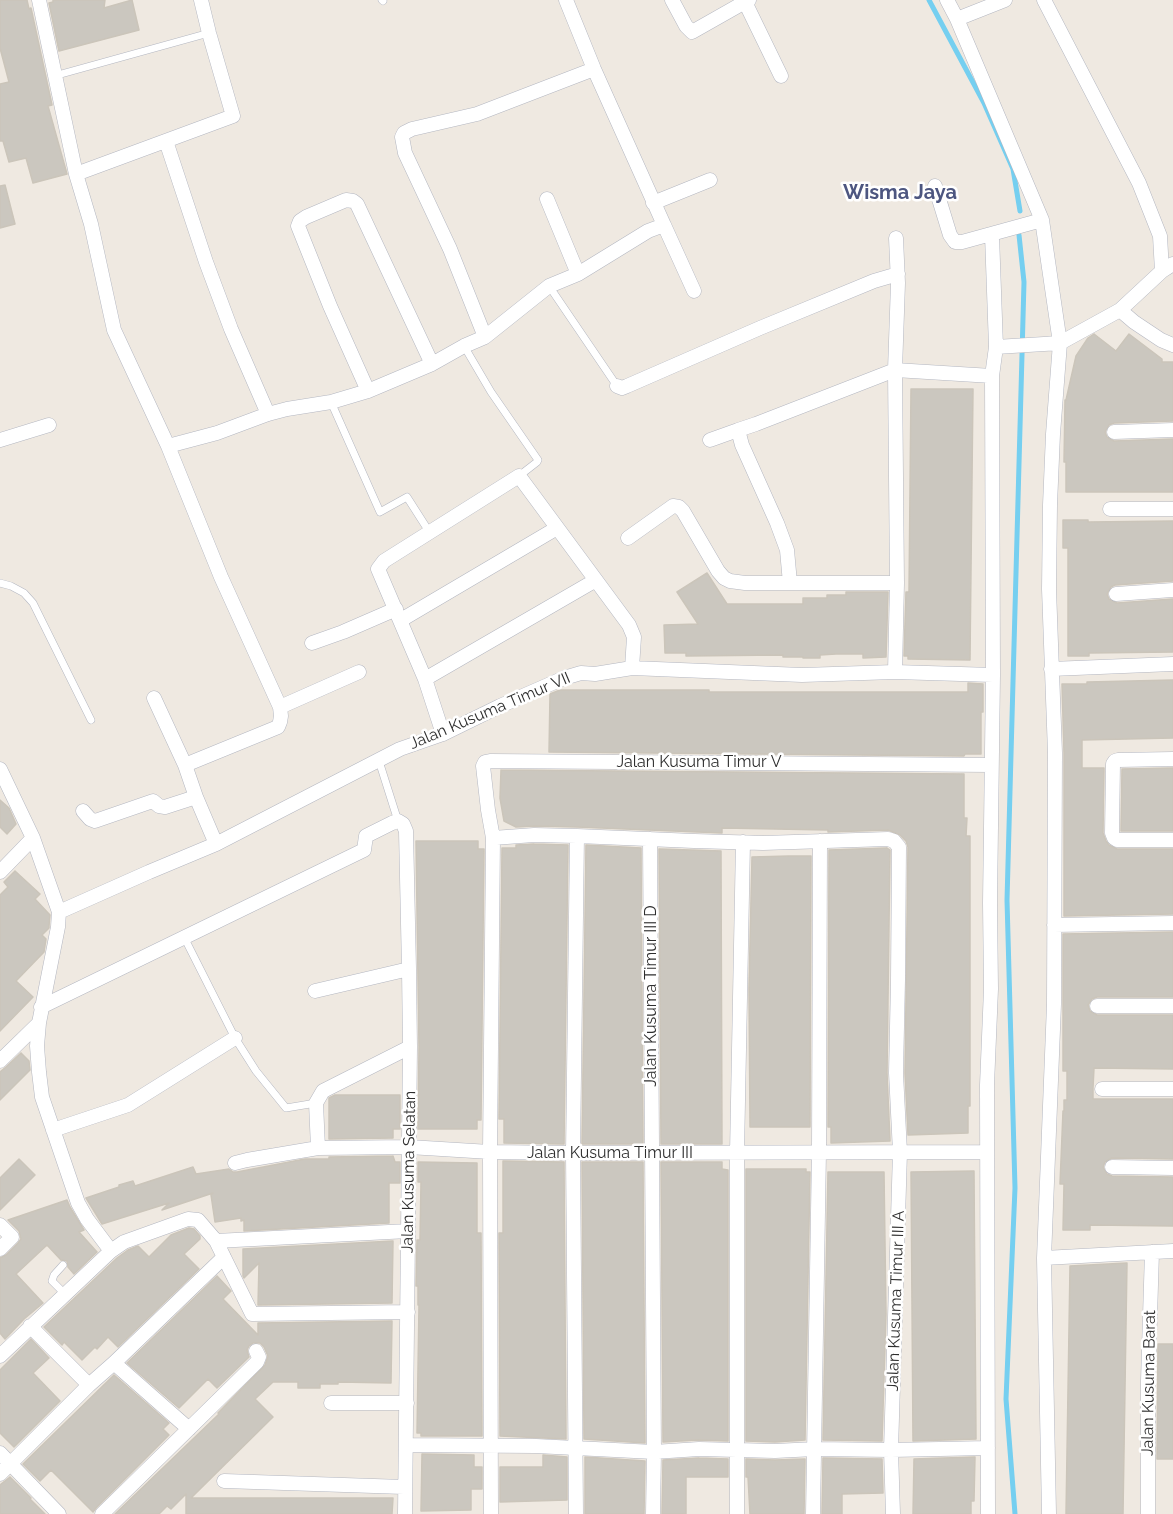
<!DOCTYPE html>
<style>
body{margin:0}
canvas{display:block;background:#efe9e1}
</style>
<canvas width="1173" height="1514"></canvas>
<script>
const g = document.querySelector('canvas').getContext('2d');
g.lineJoin = 'round';
function toPath(rows) {
  const path = new Path2D();
  for (const r of rows) {
    path.moveTo(r[0], r[1]);
    for (let i = 2; i < r.length; i += 2) path.lineTo(r[i], r[i + 1]);
  }
  return path;
}
function trace(path, color, width, dash) {
  g.strokeStyle = color;
  g.lineWidth = width;
  g.lineCap = dash ? 'butt' : 'round';
  g.setLineDash(dash || []);
  g.stroke(path);
}
function fillPath(path, color) {
  g.fillStyle = color;
  g.fill(path, 'evenodd');
}
function label(font, color, halo, rows, align = 'center') {
  g.font = font + ' Raleway,sans-serif';
  g.lineWidth = 5;
  g.setLineDash([]);
  g.textBaseline = 'middle';
  g.strokeStyle = halo;
  g.fillStyle = color;
  for (const [text, x, y, turn = 0] of rows) {
    g.save();
    g.translate(x, y);
    g.rotate((+turn || 0) * Math.PI / 180);
    g.textAlign = isNaN(turn) ? turn : align;
    if (halo) g.strokeText(text, 0, 0);
    g.fillText(text, 0, 0);
    g.restore();
  }
}
trace(toPath([
 [929,0,984,103,1013,169,1020,211],
 [1015,1514,1006,1399,1015,1188,1007,900,1024,282,1019,235]
]), '#75cff0', 5);
const building = toPath([
 [0,0,27,0,29,9,31,8,52,105,48,106,67,174,33,183,26,158,9,162,3,141,0,141,0,84,9,82,0,48,0,0],
 [53,0,105,0,104,8,132,0,139,30,59,51,49,3,53,2,53,0],
 [5,185,15,224,0,228,0,186,5,185],
 [1094,334,1116,351,1129,334,1162,359,1162,362,1173,362,1173,421,1114,423,1109,425,1105,432,1107,437,1114,441,1173,439,1173,492,1066,492,1066,462,1064,462,1065,400,1066,400,1076,356,1088,338,1094,334],
 [911,389,973,389,970,660,908,659,908,656,904,656,906,592,909,592,911,389],
 [1063,520,1088,520,1088,522,1173,521,1173,581,1115,585,1111,587,1107,594,1109,599,1117,603,1173,599,1173,652,1089,653,1089,656,1068,656,1068,548,1063,548,1063,520],
 [707,573,727,604,803,604,803,598,827,598,827,595,846,595,846,592,888,592,886,657,863,658,863,654,836,654,820,655,820,658,803,658,803,657,783,657,783,655,686,656,686,653,665,653,664,625,698,624,677,592,707,573],
 [1173,680,1173,738,1082,740,1082,768,1104,768,1103,833,1106,841,1109,845,1117,849,1173,849,1173,914,1064,916,1064,753,1062,684,1087,684,1087,682,1173,680],
 [968,683,983,684,983,712,981,712,981,754,965,754,964,756,549,752,550,694,560,690,709,690,709,692,968,692,968,683],
 [1173,768,1173,831,1121,831,1122,769,1173,768],
 [501,770,964,774,964,818,967,818,966,836,970,836,970,1106,968,1106,968,1133,908,1135,905,1073,908,847,906,841,900,835,888,830,828,832,828,830,722,828,722,833,577,827,534,826,516,827,504,821,500,798,501,770],
 [0,800,9,808,16,824,7,834,0,827,0,800],
 [416,841,478,841,478,849,484,849,481,1120,477,1120,477,1129,418,1129,419,1047,416,841],
 [534,844,568,845,564,1144,504,1143,504,1119,499,1119,502,848,516,848,516,845,534,844],
 [586,845,641,848,643,1144,582,1144,586,845],
 [887,848,890,850,887,1073,890,1141,831,1143,831,1127,828,1127,829,850,887,848],
 [659,849,721,851,722,1144,661,1144,659,849],
 [789,856,811,856,810,1127,750,1127,749,988,752,857,789,856],
 [15,871,40,894,35,899,50,915,49,926,49,928,42,935,46,939,44,952,16,981,33,997,0,1031,0,895,8,887,4,882,15,871],
 [1173,932,1173,997,1097,997,1092,999,1088,1005,1090,1011,1097,1015,1173,1015,1173,1069,1094,1068,1093,1088,1093,1099,1173,1099,1173,1159,1112,1158,1105,1162,1103,1167,1107,1174,1112,1176,1173,1177,1173,1226,1090,1225,1090,1230,1063,1230,1064,1184,1060,1184,1063,1111,1064,1111,1064,1100,1067,1100,1067,1071,1063,1071,1063,934,1173,932],
 [21,1053,29,1061,30,1070,0,1100,0,1072,6,1067,21,1053],
 [335,1095,400,1095,400,1129,393,1129,393,1138,329,1139,329,1098,335,1095],
 [393,1156,395,1162,400,1162,400,1183,389,1183,389,1223,244,1231,244,1220,241,1221,241,1218,215,1222,211,1195,213,1193,162,1210,169,1203,102,1224,86,1198,119,1187,119,1185,133,1181,135,1186,193,1167,196,1174,229,1169,233,1172,237,1172,305,1159,329,1159,329,1157,393,1156],
 [19,1159,35,1175,0,1210,0,1178,19,1159],
 [503,1161,564,1162,566,1439,500,1436,499,1233,503,1233,503,1161],
 [418,1162,477,1163,477,1233,481,1233,482,1436,421,1436,421,1433,417,1433,419,1305,418,1305,418,1286,416,1286,417,1240,420,1240,421,1182,418,1182,418,1162],
 [582,1162,643,1162,645,1443,584,1439,582,1162],
 [661,1162,722,1162,722,1169,728,1170,728,1441,698,1440,663,1442,661,1162],
 [746,1169,806,1169,806,1172,810,1172,805,1440,775,1442,746,1441,746,1169],
 [974,1171,976,1439,913,1441,911,1172,974,1171],
 [828,1172,884,1172,886,1314,882,1441,823,1440,828,1172],
 [67,1200,70,1207,84,1230,79,1232,97,1252,74,1274,68,1267,67,1261,61,1260,47,1245,16,1274,43,1303,24,1319,5,1339,0,1333,0,1258,6,1255,18,1243,21,1239,19,1231,8,1220,67,1200],
 [189,1228,194,1229,200,1236,200,1239,184,1254,199,1269,118,1347,108,1337,97,1349,95,1347,82,1360,64,1342,62,1345,44,1327,117,1258,128,1250,138,1246,149,1257,171,1235,189,1228],
 [393,1241,392,1303,258,1305,259,1263,244,1278,243,1276,243,1249,393,1241],
 [1127,1263,1123,1514,1066,1514,1070,1266,1127,1263],
 [217,1276,231,1291,223,1299,258,1335,258,1323,392,1321,391,1383,338,1382,338,1384,320,1384,320,1388,298,1388,298,1382,273,1382,255,1399,273,1417,191,1498,393,1498,392,1514,186,1514,186,1494,171,1509,167,1506,159,1514,115,1514,219,1414,218,1413,265,1365,268,1356,264,1347,260,1343,253,1343,249,1346,247,1350,249,1357,217,1388,208,1379,179,1408,127,1363,217,1276],
 [31,1339,49,1358,33,1373,60,1401,14,1447,0,1433,0,1370,31,1339],
 [1158,1344,1173,1344,1173,1459,1157,1459,1158,1344],
 [114,1375,169,1423,163,1429,169,1435,96,1508,93,1512,51,1470,40,1481,23,1464,114,1375],
 [422,1454,474,1455,474,1467,482,1467,482,1489,471,1489,471,1510,421,1511,422,1454],
 [543,1455,567,1457,567,1500,500,1502,500,1467,543,1467,543,1455],
 [585,1457,645,1461,644,1514,585,1514,585,1457],
 [975,1457,974,1501,971,1501,971,1514,913,1514,914,1459,975,1457],
 [699,1458,728,1459,728,1477,686,1477,686,1514,662,1514,663,1460,699,1458],
 [823,1458,882,1459,883,1493,842,1494,842,1514,822,1514,823,1458],
 [746,1459,775,1460,805,1459,804,1514,750,1514,748,1477,746,1477,746,1459],
 [10,1477,31,1498,30,1499,45,1514,0,1514,0,1485,10,1477]
]);
fillPath(building, '#cbc7bf');
trace(building, '#cbc5ba', 1.5);
const service = toPath([
 [382,0,383,1],
 [54,76,209,33],
 [549,286,617,386],
 [464,346,491,392,538,460,537,462,519,476],
 [331,402,380,512,407,497,430,533],
 [0,583,11,586,24,593,33,603,91,720],
 [379,761,398,821],
 [184,937,235,1038,256,1071,286,1108,316,1103],
 [63,1265,54,1275,52,1281,65,1294]
]);
const minor = toPath([
 [39,0,76,174,91,224,114,330,168,446,221,577,280,707,281,716,280,722,278,727,185,765],
 [672,0,686,26,692,32,745,2],
 [749,0,745,2,781,76],
 [947,0,957,19,1042,220,1060,343,1053,434,1050,505,1049,589,1055,753,1054,1004,1044,1258,1049,1514],
 [1044,0,1139,183,1160,236,1162,271],
 [957,19,1005,0],
 [166,141,206,262,231,329,268,414],
 [76,174,233,116,209,33,201,0],
 [935,186,950,235,955,242,962,242,1042,220],
 [547,199,578,274],
 [653,203,710,180],
 [664,225,694,291],
 [1120,310,1134,322,1161,340,1173,345],
 [485,337,450,249,405,153,402,137,404,133,412,129,477,114,594,69],
 [996,347,1060,343,1120,310,1162,271,1173,264],
 [617,386,622,388,627,386,760,328,874,281,898,274],
 [368,391,330,306,298,226,300,221,306,217,346,200,353,201,357,204,432,364],
 [1114,432,1173,430],
 [0,440,49,425],
 [710,440,738,430],
 [168,446,217,433,268,414,287,409,331,402,368,391,432,364,464,346,485,337,549,286,578,274,648,231,664,225,594,69,566,0],
 [1110,509,1173,509],
 [628,538,673,506,679,507,683,511,718,571,724,578,730,581,745,583,897,583],
 [790,583,787,550,777,523,742,445,738,430,756,424,895,370,992,376],
 [1116,594,1173,590],
 [401,620,557,528],
 [312,643,343,632,396,609],
 [1051,669,1173,664],
 [895,672,897,583,895,370,898,283,896,238],
 [425,679,596,580],
 [154,698,185,765,196,797,216,844],
 [280,707,359,672],
 [443,734,425,679,378,569,384,561,519,476,629,625,634,637,632,668],
 [1173,759,1118,760,1115,761,1113,764,1112,833,1114,838,1117,840,1173,840],
 [0,769,33,838,59,912,58,927,39,1023,37,1046,39,1072,42,1097,78,1203,87,1219,111,1251],
 [83,811,90,819,95,821,153,801,159,806,165,807,196,797],
 [493,838,534,835,577,836,694,841,763,843,888,839,894,841,899,847,898,980,896,1073,900,1152,891,1450,893,1514],
 [650,839,654,1452,653,1514],
 [0,872,33,838],
 [59,912,149,872,216,844,400,749,443,734,500,706,564,678,581,673,595,674,632,668,802,675,895,672,993,675],
 [1054,925,1173,923],
 [315,991,409,969],
 [1097,1006,1173,1006],
 [41,1007,364,850,366,836,392,823,398,821,403,824,406,831,409,969,410,1047,405,1514],
 [0,1061,39,1023],
 [1102,1089,1173,1089],
 [53,1130,128,1105,235,1038],
 [318,1148,316,1103,323,1091,410,1047],
 [235,1163,247,1160,318,1148,409,1147,490,1152,573,1153,987,1152],
 [1112,1167,1173,1168],
 [0,1225,12,1237,0,1249],
 [216,1241,408,1231],
 [1044,1258,1173,1251],
 [30,1326,89,1385],
 [0,1356,111,1251,124,1242,188,1219,198,1220,216,1241,252,1314,408,1312],
 [114,1363,189,1429],
 [331,1403,407,1403],
 [406,1445,536,1446,654,1452,699,1449,775,1451,815,1449,891,1450,988,1448],
 [0,1453,59,1514],
 [0,1474,89,1385,114,1363,224,1257],
 [224,1481,404,1487],
 [102,1514,257,1362,259,1357,256,1351],
 [491,1514,490,1152,493,838,488,810,483,766,485,762,490,761,991,765],
 [576,1514,573,1153,577,836],
 [737,1514,737,1153,743,842],
 [813,1514,819,1151,820,841],
 [988,1514,987,1085,991,989,990,903,993,675,992,376,996,347,992,235],
 [1148,1514,1148,1381,1152,1252]
]);
trace(service, '#b4b7c1', 8);
trace(minor, '#b4b7c1', 15);
trace(service, '#fff', 7);
trace(minor, '#fff', 14);
label('16px', '#2e2e2e', '#fff', [
 ["Jalan Kusuma Timur VII",490,711,-23],
 ["Jalan Kusuma Timur V",699,762],
 ["Jalan Kusuma Timur III D",651,996,-90],
 ["Jalan Kusuma Timur III",610,1153],
 ["Jalan Kusuma Selatan",409,1172,-89],
 ["Jalan Kusuma Timur III A",896,1301,-88],
 ["Jalan Kusuma Barat",1149,1383,-89]
]);
label('bold 20px', '#4d5680', '#fff', [
 ["Wisma Jaya",900,193]
]);
</script>
